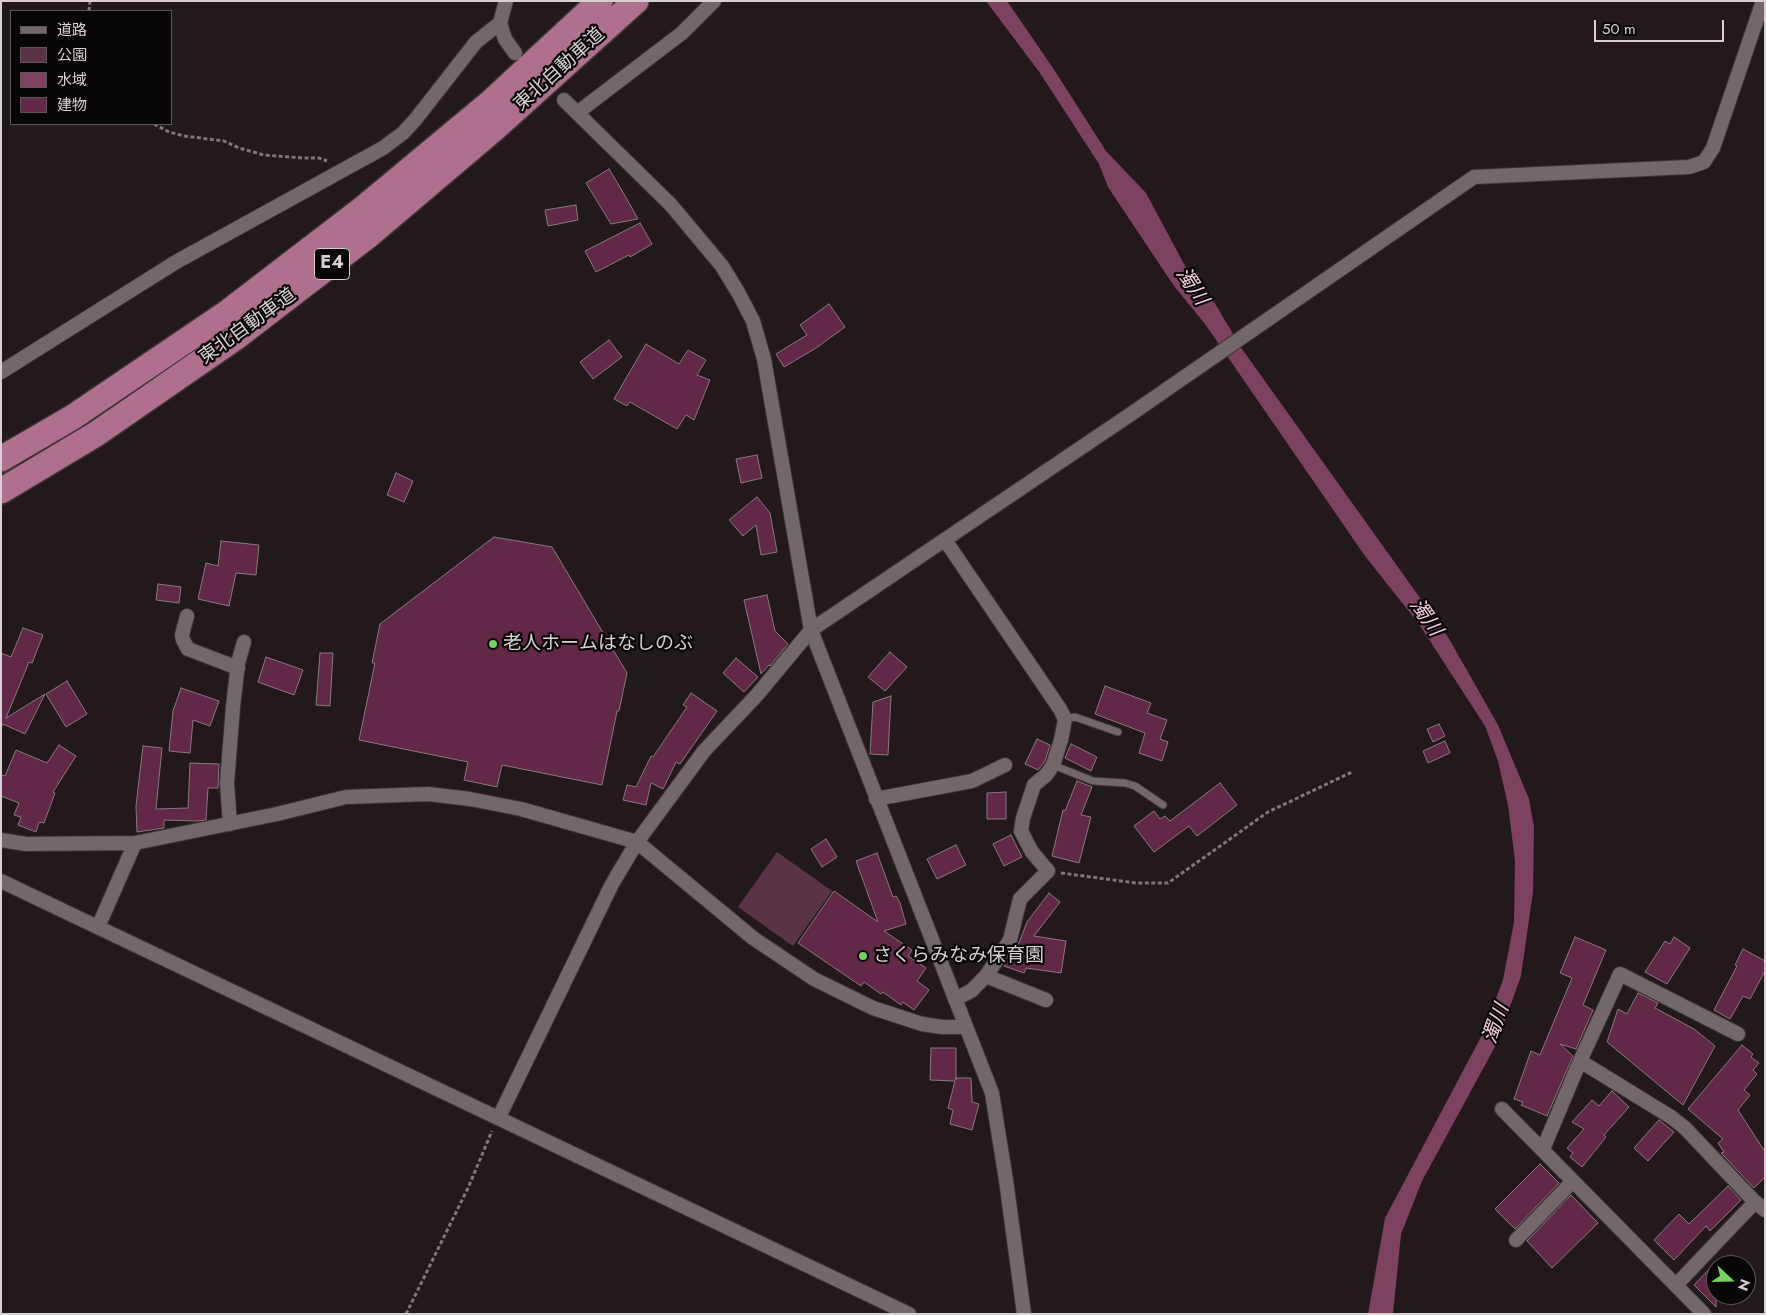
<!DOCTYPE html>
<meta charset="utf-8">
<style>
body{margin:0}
#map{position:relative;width:1766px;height:1315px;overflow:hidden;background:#22191d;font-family:Jost,"Noto Sans JP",sans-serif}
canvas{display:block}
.frame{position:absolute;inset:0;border:2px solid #d6d0d2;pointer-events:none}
.legend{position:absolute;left:10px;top:10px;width:162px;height:115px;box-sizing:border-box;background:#090607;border:1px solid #5b5758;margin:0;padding:6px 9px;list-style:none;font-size:15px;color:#d6d0d2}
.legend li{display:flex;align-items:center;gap:10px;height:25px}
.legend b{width:25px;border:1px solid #5b5758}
.north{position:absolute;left:1706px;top:1255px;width:50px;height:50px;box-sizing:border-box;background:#090607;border:1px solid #5b5758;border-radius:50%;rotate:111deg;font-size:14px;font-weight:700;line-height:20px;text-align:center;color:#d6d0d2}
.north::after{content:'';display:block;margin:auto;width:18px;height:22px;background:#73d25d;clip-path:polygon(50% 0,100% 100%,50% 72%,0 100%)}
.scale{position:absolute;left:1594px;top:20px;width:130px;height:22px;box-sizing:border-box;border:2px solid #d6d0d2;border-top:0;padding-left:6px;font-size:15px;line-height:18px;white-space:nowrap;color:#d6d0d2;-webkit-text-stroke:4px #090607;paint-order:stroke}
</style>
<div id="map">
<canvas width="1766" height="1315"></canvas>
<div class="frame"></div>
<ul class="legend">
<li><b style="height:6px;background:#72676b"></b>道路</li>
<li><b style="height:14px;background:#5a3446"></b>公園</li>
<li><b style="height:14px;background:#7f4160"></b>水域</li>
<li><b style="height:14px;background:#632847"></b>建物</li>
</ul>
<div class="north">N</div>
<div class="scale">50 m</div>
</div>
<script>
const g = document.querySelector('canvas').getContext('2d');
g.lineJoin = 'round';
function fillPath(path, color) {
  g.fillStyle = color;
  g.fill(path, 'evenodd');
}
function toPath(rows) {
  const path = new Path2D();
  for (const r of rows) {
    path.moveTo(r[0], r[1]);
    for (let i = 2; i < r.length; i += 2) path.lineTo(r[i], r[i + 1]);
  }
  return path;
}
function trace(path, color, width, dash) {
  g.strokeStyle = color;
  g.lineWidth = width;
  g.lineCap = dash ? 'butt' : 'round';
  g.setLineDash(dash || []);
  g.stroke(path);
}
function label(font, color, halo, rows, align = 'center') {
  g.font = font + ' Jost,"Noto Sans JP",sans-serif';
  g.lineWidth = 4.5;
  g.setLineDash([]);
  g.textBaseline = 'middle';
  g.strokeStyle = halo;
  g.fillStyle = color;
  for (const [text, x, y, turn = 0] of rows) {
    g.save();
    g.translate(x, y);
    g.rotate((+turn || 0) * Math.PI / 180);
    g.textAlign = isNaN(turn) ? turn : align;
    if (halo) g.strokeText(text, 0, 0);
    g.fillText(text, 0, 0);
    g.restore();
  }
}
fillPath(toPath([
 [777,852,832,891,793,946,738,907]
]), '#5a3446');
fillPath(toPath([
 [986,1,1007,1,1053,68,1106,151,1146,193,1192,279,1214,302,1242,349,1448,637,1498,725,1529,799,1534,827,1533,892,1521,976,1497,1043,1422,1181,1401,1234,1393,1314,1368,1314,1385,1218,1481,1037,1503,980,1514,922,1515,861,1508,805,1498,761,1485,726,1419,624,1365,556,1205,324,1174,286,1108,187,1099,164,1040,73]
]), '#7f4160');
const building = toPath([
 [609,169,624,194,638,219,611,224,586,183,609,169],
 [576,205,578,220,548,226,545,210,576,205],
 [640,223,652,244,630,257,629,255,596,272,585,251,640,223],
 [829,304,845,327,816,348,784,367,776,354,807,335,800,325,829,304],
 [609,340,622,357,593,379,580,362,609,340],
 [646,344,679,364,688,350,706,360,697,375,710,380,694,420,686,415,677,429,630,402,627,406,614,399,646,344],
 [757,455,762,478,741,483,736,459,757,455],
 [396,473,413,481,404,502,387,495,396,473],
 [757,497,770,513,777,552,761,555,756,525,743,536,729,520,757,497],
 [494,537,552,547,627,673,619,711,617,711,602,785,502,765,497,787,464,780,468,762,359,740,375,663,372,663,380,624,494,537],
 [221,541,259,545,256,575,236,573,229,606,198,599,206,563,218,566,221,541],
 [158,584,181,587,179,603,156,600,158,584],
 [767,595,775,631,788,644,770,666,769,665,761,674,744,600,767,595],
 [23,628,43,635,32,663,29,662,6,718,45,694,25,734,3,724,1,728,1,653,11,657,23,628],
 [890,652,907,667,885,691,868,677,890,652],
 [320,653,333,653,330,706,316,705,320,653],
 [266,657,303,670,294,695,258,682,266,657],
 [736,658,758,677,744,692,723,673,736,658],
 [67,681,87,714,66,727,46,694,67,681],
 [1105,686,1151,703,1147,713,1167,720,1160,739,1168,742,1162,761,1139,753,1145,733,1095,714,1105,686],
 [181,688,219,701,210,726,193,720,190,753,169,751,173,711,181,688],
 [691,693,717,711,680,764,676,762,663,789,651,783,646,805,623,800,627,785,636,787,651,756,653,757,687,707,683,705,691,693],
 [891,696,888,755,870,754,873,702,891,696],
 [1439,724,1445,736,1433,742,1427,729,1439,724],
 [1037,739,1050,745,1045,761,1038,770,1025,764,1037,739],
 [1445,741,1450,753,1428,763,1423,751,1445,741],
 [1071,744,1097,757,1091,771,1065,758,1071,744],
 [59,745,76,756,53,792,55,793,44,823,39,822,36,832,18,825,21,817,14,815,19,803,1,796,1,775,5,776,16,750,47,763,59,745],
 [143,746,162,748,156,809,188,808,190,763,219,764,218,788,208,788,206,820,197,821,164,820,164,828,137,832,136,806,143,746],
 [1077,781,1092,787,1081,815,1091,817,1079,863,1052,856,1063,810,1065,811,1077,781],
 [1220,783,1237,805,1197,836,1189,826,1154,852,1134,826,1154,811,1160,819,1165,816,1170,821,1220,783],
 [1006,792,1006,819,987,819,987,793,1006,792],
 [1011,835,1022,857,1004,866,993,844,1011,835],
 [826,839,837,857,822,867,811,849,826,839],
 [956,845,966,865,937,879,927,859,956,845],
 [877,853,893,897,896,896,900,903,906,924,884,931,912,950,908,956,926,968,917,981,929,990,914,1010,903,1002,901,1005,883,992,881,994,864,982,861,986,798,943,834,891,878,922,856,861,877,853],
 [1049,893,1060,902,1034,936,1066,941,1061,973,1026,968,1024,973,1004,966,1016,947,1017,948,1027,922,1049,893],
 [1575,937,1606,950,1583,1005,1593,1010,1576,1049,1560,1044,1573,1056,1547,1116,1521,1105,1523,1102,1514,1099,1531,1051,1540,1055,1572,978,1560,973,1575,937],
 [1674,937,1690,948,1667,984,1645,972,1665,941,1670,944,1674,937],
 [1743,949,1765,961,1765,971,1750,999,1743,996,1730,1019,1714,1010,1737,966,1735,965,1743,949],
 [1638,993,1658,1003,1655,1008,1694,1029,1715,1046,1683,1105,1607,1042,1618,1009,1627,1014,1638,993],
 [1742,1045,1753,1054,1751,1057,1759,1063,1753,1070,1757,1074,1744,1090,1750,1095,1738,1110,1765,1152,1765,1177,1754,1188,1721,1153,1724,1152,1718,1143,1723,1139,1688,1109,1742,1045],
 [931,1048,956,1048,956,1080,956,1078,971,1078,972,1102,979,1104,972,1130,950,1124,953,1110,948,1108,955,1081,930,1080,931,1048],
 [1612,1091,1629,1107,1604,1135,1606,1137,1582,1167,1570,1157,1573,1153,1567,1148,1584,1129,1572,1122,1592,1100,1599,1106,1612,1091],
 [1659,1120,1674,1132,1648,1161,1634,1148,1659,1120],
 [1540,1164,1559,1183,1515,1229,1495,1209,1540,1164],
 [1728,1186,1741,1200,1710,1231,1706,1226,1674,1260,1654,1240,1679,1214,1689,1224,1728,1186],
 [1571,1195,1598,1223,1552,1268,1527,1241,1571,1195],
 [1716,1262,1716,1307,1694,1285,1716,1262]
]);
fillPath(building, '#632847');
trace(building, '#867a7f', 1);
const service = toPath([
 [1065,719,1075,717,1118,732],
 [1053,765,1093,781,1125,783,1135,786,1163,805]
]);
const minor = toPath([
 [506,1,500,23,505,39,515,53],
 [564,100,671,205,722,266,739,294,753,321,764,359,811,630,992,1093,1006,1180,1024,1314],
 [577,113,682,33,714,1],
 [1,372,176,262,383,148,403,133,415,120,476,42,500,23],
 [945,540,1060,709,1065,719,1061,740,1053,765,1046,775,1034,785,1023,818,1021,831,1032,852,1048,871,1020,899,1010,940,986,976,971,991,955,999],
 [187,616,182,635,183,640,188,649,238,668],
 [876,799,972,781,1005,765],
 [230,824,227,783,233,707,238,663,244,642],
 [1,840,26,844,135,843,277,814,346,797,428,794,470,799,521,809,637,842,753,938,814,979,873,1008,922,1024,942,1027,965,1027],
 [1,881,909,1314],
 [98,927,135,843],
 [986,976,1046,1000],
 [1580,1061,1671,1117,1685,1128,1755,1202,1765,1210],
 [1502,1109,1704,1314],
 [499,1117,612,884,637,842,704,751,757,695,811,630,1131,414,1474,177,1689,167,1704,162,1713,148,1763,1],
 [1543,1149,1580,1061,1620,974,1738,1034],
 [1516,1240,1573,1181],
 [1676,1285,1755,1202]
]);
const motorway = toPath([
 [1,459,73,417,228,312,361,210,492,101,600,1],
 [1,491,96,434,235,338,369,235,494,129,636,1]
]);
trace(service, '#3c3638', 9);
trace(minor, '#3c3638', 16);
trace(motorway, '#3c3638', 28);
trace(toPath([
 [89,11,90,1],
 [154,124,169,132,184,136,224,141,239,148,264,155,303,158,319,158,327,161],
 [1061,873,1136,883,1168,883,1268,812,1352,772],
 [406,1314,468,1188,492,1131]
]), '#7e777a', 3, [4, 2.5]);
trace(service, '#72676b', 7);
trace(minor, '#72676b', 14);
trace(motorway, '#af6f8d', 25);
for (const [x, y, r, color] of [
 [493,644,5,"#73d25d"],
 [863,956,5,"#73d25d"]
]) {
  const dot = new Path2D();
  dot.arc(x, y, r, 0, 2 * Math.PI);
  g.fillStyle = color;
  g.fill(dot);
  trace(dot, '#090607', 2);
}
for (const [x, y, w] of [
 [332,264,35]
]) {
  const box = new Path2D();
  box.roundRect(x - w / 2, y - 15.5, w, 31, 4);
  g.fillStyle = '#090607';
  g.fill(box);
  trace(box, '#d6d0d2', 1);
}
label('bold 18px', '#d6d0d2', null, [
 ["E4",332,264]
]);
label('19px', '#d6d0d2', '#090607', [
 ["東北自動車道",560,70,-42],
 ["東北自動車道",248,327,-36]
]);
label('19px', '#d6d0d2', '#090607', [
 ["老人ホームはなしのぶ",503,644],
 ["さくらみなみ保育園",873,956]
], 'left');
label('italic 20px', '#f4ccde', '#090607', [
 ["濁川",1191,287,56],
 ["濁川",1425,618,55],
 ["濁川",1497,1024,-70]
]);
</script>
